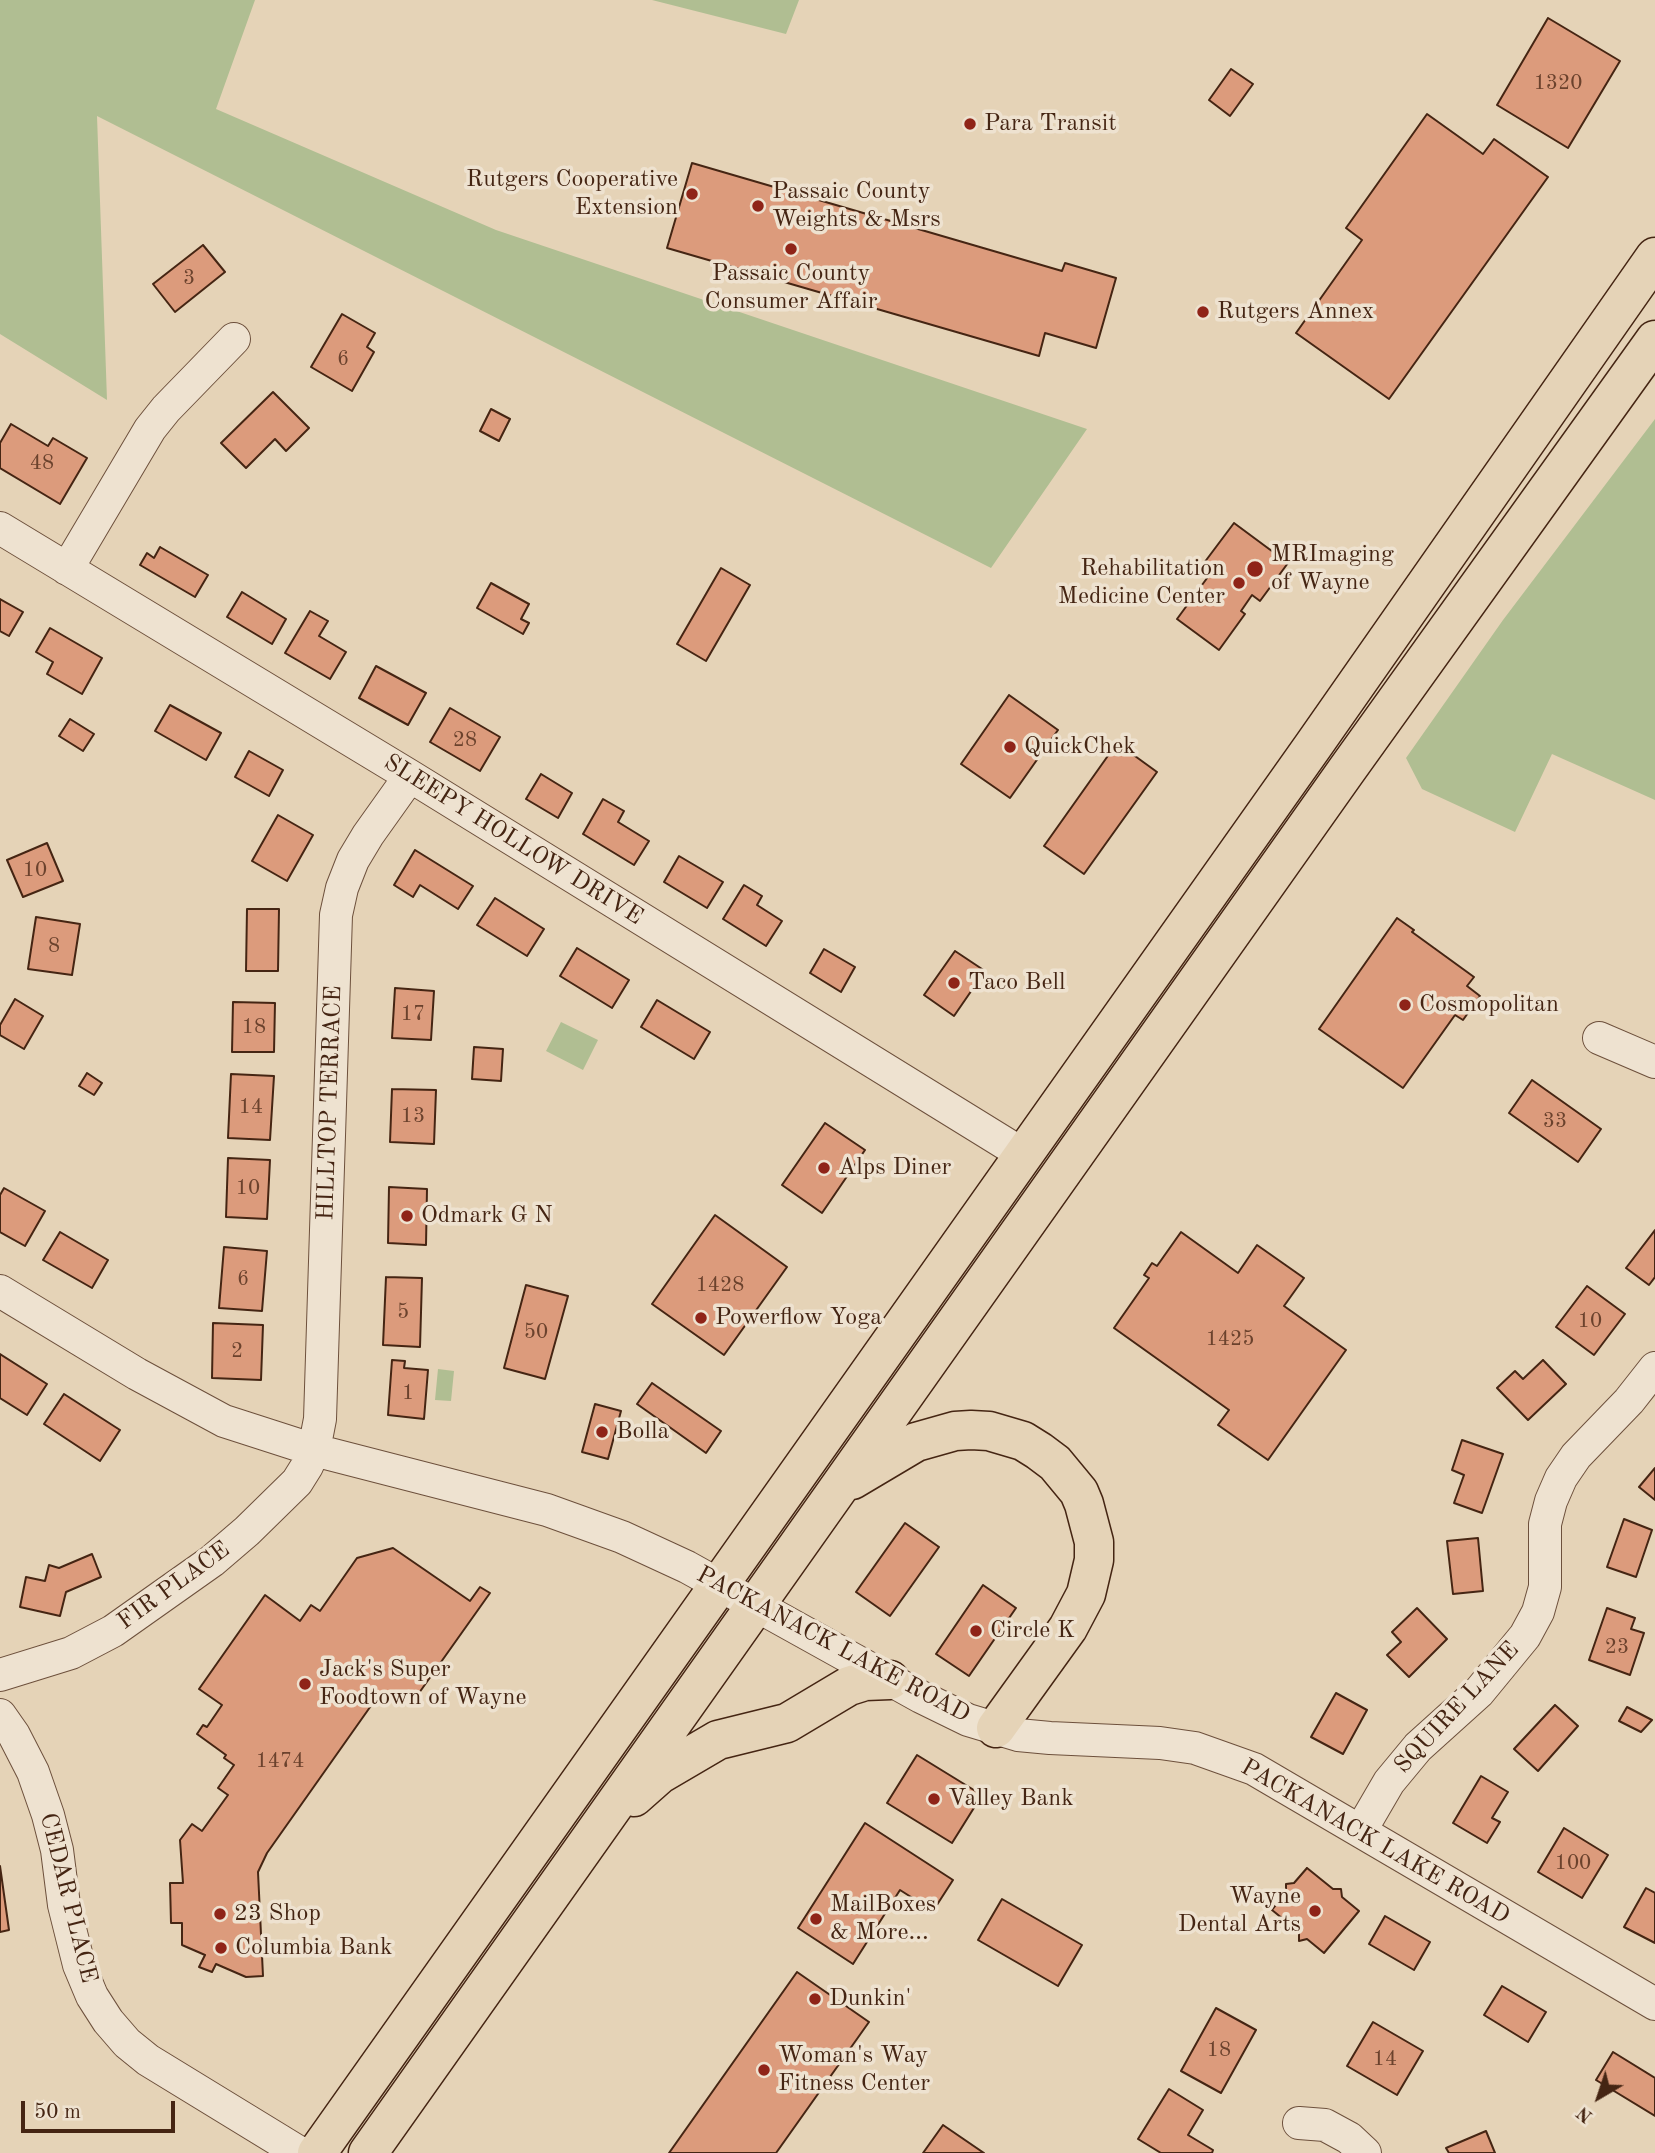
<!DOCTYPE html>
<style>
body{margin:0}
#map{position:relative;width:1655px;height:2153px;overflow:hidden;background:#e5d3b7;font-family:"Old Standard TT",serif}
canvas{display:block}
.north{position:absolute;left:1564px;top:2062px;width:70px;height:70px;-webkit-text-stroke:5px #eee2d0;paint-order:stroke;rotate:219deg;font-size:19px;font-weight:700;line-height:28px;text-align:center;color:#452513}
.north::after{content:'';display:block;margin:auto;width:24px;height:32px;background:#452513;clip-path:polygon(50% 0,100% 100%,50% 72%,0 100%)}
.scale{position:absolute;left:21px;top:2101px;width:154px;height:32px;box-sizing:border-box;border:4px solid #452513;border-top:0;padding-left:9px;font-size:21px;line-height:24px;white-space:nowrap;color:#452513;-webkit-text-stroke:5px #eee2d0;paint-order:stroke}
</style>
<div id="map">
<canvas width="1655" height="2153"></canvas>
<div class="north">N</div>
<div class="scale">50 m</div>
</div>
<script>
const g = document.querySelector('canvas').getContext('2d');
g.lineJoin = 'round';
function fillPath(path, color) {
  g.fillStyle = color;
  g.fill(path, 'evenodd');
}
function toPath(rows) {
  const path = new Path2D();
  for (const r of rows) {
    path.moveTo(r[0], r[1]);
    for (let i = 2; i < r.length; i += 2) path.lineTo(r[i], r[i + 1]);
  }
  return path;
}
function trace(path, color, width, dash) {
  g.strokeStyle = color;
  g.lineWidth = width;
  g.lineCap = dash ? 'butt' : 'round';
  g.setLineDash(dash || []);
  g.stroke(path);
}
function label(font, color, halo, rows, align = 'center') {
  g.font = font + ' "Old Standard TT",serif';
  g.lineWidth = 7;
  g.setLineDash([]);
  g.textBaseline = 'middle';
  g.strokeStyle = halo;
  g.fillStyle = color;
  for (const [text, x, y, turn = 0] of rows) {
    g.save();
    g.translate(x, y);
    g.rotate((+turn || 0) * Math.PI / 180);
    g.textAlign = isNaN(turn) ? turn : align;
    if (halo) g.strokeText(text, 0, 0);
    g.fillText(text, 0, 0);
    g.restore();
  }
}
fillPath(toPath([
 [0,0,255,0,216,109,496,230,1087,429,991,568,97,116,107,400,0,334],
 [652,0,799,0,786,34],
 [1655,419,1655,800,1552,754,1515,832,1422,789,1406,758,1503,620],
 [561,1022,598,1040,583,1070,546,1051],
 [438,1369,454,1371,451,1401,435,1400]
]), '#b0be92');
const building = toPath([
 [1548,18,1620,61,1568,148,1497,105,1548,18],
 [1231,69,1253,84,1230,116,1209,100,1231,69],
 [1427,114,1483,154,1494,139,1548,177,1389,399,1296,333,1362,240,1346,228,1427,114],
 [692,163,1062,271,1065,263,1116,278,1096,348,1045,333,1039,356,667,248,692,163],
 [203,245,225,272,175,312,153,284,203,245],
 [342,314,375,333,367,347,374,352,352,391,311,367,342,314],
 [273,392,309,428,286,451,275,439,246,468,221,443,273,392],
 [491,409,510,419,499,441,480,431,491,409],
 [11,424,48,446,53,438,87,458,60,504,0,468,0,443,11,424],
 [1234,523,1288,563,1260,601,1252,595,1241,611,1245,614,1219,650,1177,619,1213,570,1204,563,1234,523],
 [160,547,208,575,195,597,140,565,147,553,154,558,160,547],
 [721,568,750,585,706,661,677,644,721,568],
 [491,583,529,604,521,619,529,623,523,634,477,608,491,583],
 [242,592,286,619,272,644,227,617,242,592],
 [0,599,23,612,9,636,0,631,0,599],
 [310,611,328,621,319,636,346,652,330,679,285,653,310,611],
 [50,628,102,658,82,694,47,674,53,662,36,652,50,628],
 [376,666,426,693,408,725,359,698,376,666],
 [1009,695,1058,730,1010,798,961,764,1009,695],
 [170,705,221,733,206,760,155,731,170,705],
 [450,708,500,737,480,771,430,742,450,708],
 [70,719,94,734,83,751,59,736,70,719],
 [1117,743,1157,772,1084,874,1044,846,1117,743],
 [249,751,283,770,269,796,235,777,249,751],
 [541,774,572,793,558,818,526,799,541,774],
 [603,799,624,811,618,822,649,841,634,865,583,834,603,799],
 [278,815,313,835,287,881,252,861,278,815],
 [47,843,63,881,23,897,7,860,47,843],
 [415,850,473,886,458,909,420,885,413,897,394,885,415,850],
 [679,856,723,882,707,908,664,882,679,856],
 [744,885,762,896,757,905,782,921,766,946,723,919,744,885],
 [495,898,544,929,527,956,477,925,495,898],
 [247,909,279,909,278,971,246,971,247,909],
 [36,917,80,924,72,975,28,969,36,917],
 [1397,918,1414,930,1412,932,1474,977,1467,986,1480,996,1463,1020,1455,1015,1403,1088,1319,1029,1397,918],
 [577,948,629,980,612,1008,560,976,577,948],
 [824,949,855,967,841,992,810,973,824,949],
 [955,951,985,971,954,1016,924,995,955,951],
 [395,988,434,991,431,1040,392,1038,395,988],
 [15,999,43,1016,24,1049,0,1035,0,1025,15,999],
 [657,1000,710,1032,694,1059,641,1027,657,1000],
 [233,1002,275,1003,274,1052,232,1052,233,1002],
 [474,1047,503,1049,501,1081,472,1079,474,1047],
 [87,1073,102,1083,94,1095,79,1086,87,1073],
 [231,1074,274,1076,270,1140,228,1138,231,1074],
 [1532,1080,1601,1129,1578,1162,1509,1113,1532,1080],
 [392,1089,436,1090,434,1144,390,1142,392,1089],
 [825,1123,865,1150,822,1213,782,1185,825,1123],
 [228,1158,270,1160,267,1219,226,1217,228,1158],
 [389,1187,427,1189,426,1245,388,1243,389,1187],
 [4,1188,45,1211,25,1246,0,1232,0,1195,4,1188],
 [715,1215,787,1267,724,1355,652,1304,715,1215],
 [1655,1230,1655,1277,1649,1285,1626,1268,1655,1230],
 [60,1232,108,1260,92,1288,43,1260,60,1232],
 [1181,1232,1238,1273,1257,1245,1304,1278,1284,1306,1346,1350,1268,1460,1218,1425,1229,1410,1114,1328,1149,1278,1144,1275,1152,1263,1157,1266,1181,1232],
 [224,1247,267,1251,262,1311,219,1308,224,1247],
 [386,1277,422,1278,420,1347,383,1345,386,1277],
 [526,1285,568,1296,545,1379,504,1368,526,1285],
 [1587,1286,1625,1314,1594,1355,1556,1327,1587,1286],
 [213,1323,263,1325,261,1380,212,1378,213,1323],
 [0,1354,47,1384,27,1415,0,1398,0,1354],
 [392,1360,405,1361,404,1368,428,1370,424,1419,388,1415,392,1360],
 [1543,1360,1566,1384,1528,1420,1497,1388,1515,1371,1523,1379,1543,1360],
 [652,1383,721,1431,706,1453,637,1404,652,1383],
 [64,1394,120,1430,100,1461,44,1424,64,1394],
 [595,1404,621,1411,608,1459,582,1452,595,1404],
 [1462,1440,1503,1454,1482,1513,1454,1503,1464,1475,1452,1470,1462,1440],
 [1655,1468,1655,1500,1639,1487,1655,1468],
 [1624,1519,1652,1530,1636,1577,1607,1567,1624,1519],
 [905,1523,939,1547,890,1616,856,1592,905,1523],
 [1478,1538,1483,1591,1453,1594,1447,1541,1478,1538],
 [393,1548,470,1601,480,1587,490,1593,419,1693,380,1693,267,1853,258,1872,263,1976,246,1977,216,1964,212,1972,199,1967,205,1955,182,1945,182,1923,171,1923,170,1883,183,1883,180,1840,192,1824,202,1831,228,1795,218,1788,234,1765,224,1758,226,1755,197,1734,203,1725,207,1727,222,1705,199,1689,265,1595,300,1621,311,1605,320,1611,357,1558,393,1548],
 [92,1554,101,1577,66,1592,60,1616,20,1607,26,1577,45,1581,49,1565,59,1568,92,1554],
 [983,1585,1016,1608,969,1676,936,1654,983,1585],
 [1417,1608,1447,1639,1409,1677,1387,1655,1401,1642,1392,1632,1417,1608],
 [1607,1608,1635,1618,1631,1629,1644,1633,1630,1675,1589,1660,1607,1608],
 [1336,1693,1367,1710,1343,1754,1311,1737,1336,1693],
 [1555,1705,1578,1726,1538,1771,1514,1749,1555,1705],
 [1627,1707,1652,1720,1641,1732,1619,1721,1627,1707],
 [917,1755,982,1795,952,1843,887,1803,917,1755],
 [1481,1776,1508,1792,1492,1818,1500,1822,1487,1843,1453,1823,1481,1776],
 [865,1823,953,1880,933,1911,900,1890,853,1964,798,1928,865,1823],
 [1564,1828,1608,1855,1582,1898,1538,1872,1564,1828],
 [0,1866,9,1930,0,1932,0,1866],
 [1307,1868,1333,1889,1341,1889,1342,1897,1359,1911,1324,1953,1307,1939,1299,1941,1299,1932,1272,1910,1286,1892,1286,1884,1294,1883,1307,1868],
 [1646,1888,1655,1893,1655,1943,1624,1927,1646,1888],
 [1002,1899,1082,1945,1058,1986,978,1940,1002,1899],
 [1385,1916,1430,1942,1414,1970,1369,1944,1385,1916],
 [797,1972,869,2022,776,2153,669,2153,797,1972],
 [1502,1986,1546,2012,1528,2042,1484,2015,1502,1986],
 [1216,2008,1256,2030,1221,2093,1181,2071,1216,2008],
 [1373,2022,1423,2051,1397,2095,1347,2066,1373,2022],
 [1613,2052,1655,2078,1655,2116,1596,2080,1613,2052],
 [1169,2089,1203,2110,1188,2135,1213,2150,1212,2153,1161,2153,1138,2139,1169,2089],
 [943,2125,984,2153,923,2153,943,2125],
 [1486,2131,1495,2153,1449,2153,1446,2148,1486,2131]
]);
fillPath(building, '#dc9b7c');
trace(building, '#452513', 2);
const minor = toPath([
 [0,528,410,776,1024,1155],
 [67,569,150,429,166,409,234,339],
 [1599,1038,1655,1062],
 [0,1291,137,1374,224,1421,314,1450,547,1510,622,1537,687,1567,921,1697,968,1720,1018,1735,1050,1738,1160,1743,1195,1748,1254,1769,1655,2004],
 [0,1675,71,1653,113,1631,212,1561,247,1531,297,1482,307,1466,314,1450,320,1419,336,915,342,888,353,860,368,835,410,776],
 [0,1715,14,1735,33,1772,48,1815,57,1850,64,1905,79,1965,92,1996,108,2021,127,2043,148,2060,300,2153],
 [1361,1830,1389,1782,1418,1747,1479,1692,1525,1636,1538,1612,1545,1587,1545,1524,1551,1501,1561,1478,1576,1456,1629,1401,1655,1368],
 [1299,2123,1325,2125,1349,2138,1365,2153]
]);
const highway = toPath([
 [852,1480,916,1442,955,1431,971,1430,989,1431,1023,1441,1039,1451,1055,1463,1079,1492,1084,1504,1094,1542,1094,1560,1086,1594,1068,1628,996,1728],
 [634,1797,660,1774,718,1740,787,1723,849,1686,865,1681,890,1680],
 [317,2153,1313,746,1655,257],
 [368,2153,1346,771,1655,340]
]);
trace(minor, '#6d503c', 34);
trace(highway, '#452513', 41);
trace(minor, '#eee2d0', 32);
trace(highway, '#e5d3b7', 38);
for (const [x, y, r, color] of [
 [970,124,7,"#8f2418"],
 [692,194,7,"#8f2418"],
 [758,206,7,"#8f2418"],
 [791,249,7,"#8f2418"],
 [1203,312,7,"#8f2418"],
 [1255,569,9,"#8f2418"],
 [1239,583,7,"#8f2418"],
 [1010,747,7,"#8f2418"],
 [954,983,7,"#8f2418"],
 [1405,1005,7,"#8f2418"],
 [824,1168,7,"#8f2418"],
 [407,1216,7,"#8f2418"],
 [701,1318,7,"#8f2418"],
 [602,1432,7,"#8f2418"],
 [976,1631,7,"#8f2418"],
 [305,1684,7,"#8f2418"],
 [934,1799,7,"#8f2418"],
 [1315,1911,7,"#8f2418"],
 [220,1914,7,"#8f2418"],
 [816,1919,7,"#8f2418"],
 [221,1948,7,"#8f2418"],
 [815,1999,7,"#8f2418"],
 [764,2070,7,"#8f2418"]
]) {
  const dot = new Path2D();
  dot.arc(x, y, r, 0, 2 * Math.PI);
  g.fillStyle = color;
  g.fill(dot);
  trace(dot, '#eee2d0', 2.5);
}
label('21px', '#6b422d', null, [
 ["1320",1558,83],
 ["3",189,278],
 ["6",343,359],
 ["48",42,463],
 ["28",465,740],
 ["10",35,870],
 ["8",54,946],
 ["17",413,1014],
 ["18",254,1027],
 ["14",251,1107],
 ["13",413,1116],
 ["33",1555,1121],
 ["10",248,1188],
 ["6",243,1279],
 ["1428",720,1285],
 ["5",403,1312],
 ["10",1590,1321],
 ["50",536,1332],
 ["1425",1230,1339],
 ["2",237,1351],
 ["1",408,1393],
 ["23",1617,1647],
 ["1474",280,1761],
 ["100",1573,1863],
 ["18",1219,2050],
 ["14",1385,2059]
]);
label('24px', '#452513', '#eee2d0', [
 ["Para Transit",984,124],
 ["Rutgers Cooperative",678,180,"right"],
 ["Extension",678,208,"right"],
 ["Passaic County",772,192],
 ["Weights & Msrs",772,220],
 ["Passaic County",791,274,"center"],
 ["Consumer Affair",791,302,"center"],
 ["Rutgers Annex",1217,312],
 ["MRImaging",1271,555],
 ["of Wayne",1271,583],
 ["Rehabilitation",1225,569,"right"],
 ["Medicine Center",1225,597,"right"],
 ["QuickChek",1024,747],
 ["Taco Bell",968,983],
 ["Cosmopolitan",1419,1005],
 ["Alps Diner",838,1168],
 ["Odmark G N",421,1216],
 ["Powerflow Yoga",715,1318],
 ["Bolla",616,1432],
 ["Circle K",990,1631],
 ["Jack's Super",319,1670],
 ["Foodtown of Wayne",319,1698],
 ["Valley Bank",948,1799],
 ["Wayne",1301,1897,"right"],
 ["Dental Arts",1301,1925,"right"],
 ["MailBoxes",830,1905],
 ["& More...",830,1933],
 ["23 Shop",234,1914],
 ["Columbia Bank",235,1948],
 ["Dunkin'",829,1999],
 ["Woman's Way",778,2056],
 ["Fitness Center",778,2084]
], 'left');
label('24px', '#452513', '#eee2d0', [
 ["SLEEPY HOLLOW DRIVE",513,840,32],
 ["HILLTOP TERRACE",330,1103,-88],
 ["FIR PLACE",174,1586,-36],
 ["PACKANACK LAKE ROAD",833,1645,28],
 ["SQUIRE LANE",1457,1708,-47],
 ["PACKANACK LAKE ROAD",1375,1842,30],
 ["CEDAR PLACE",68,1898,76]
]);
</script>
